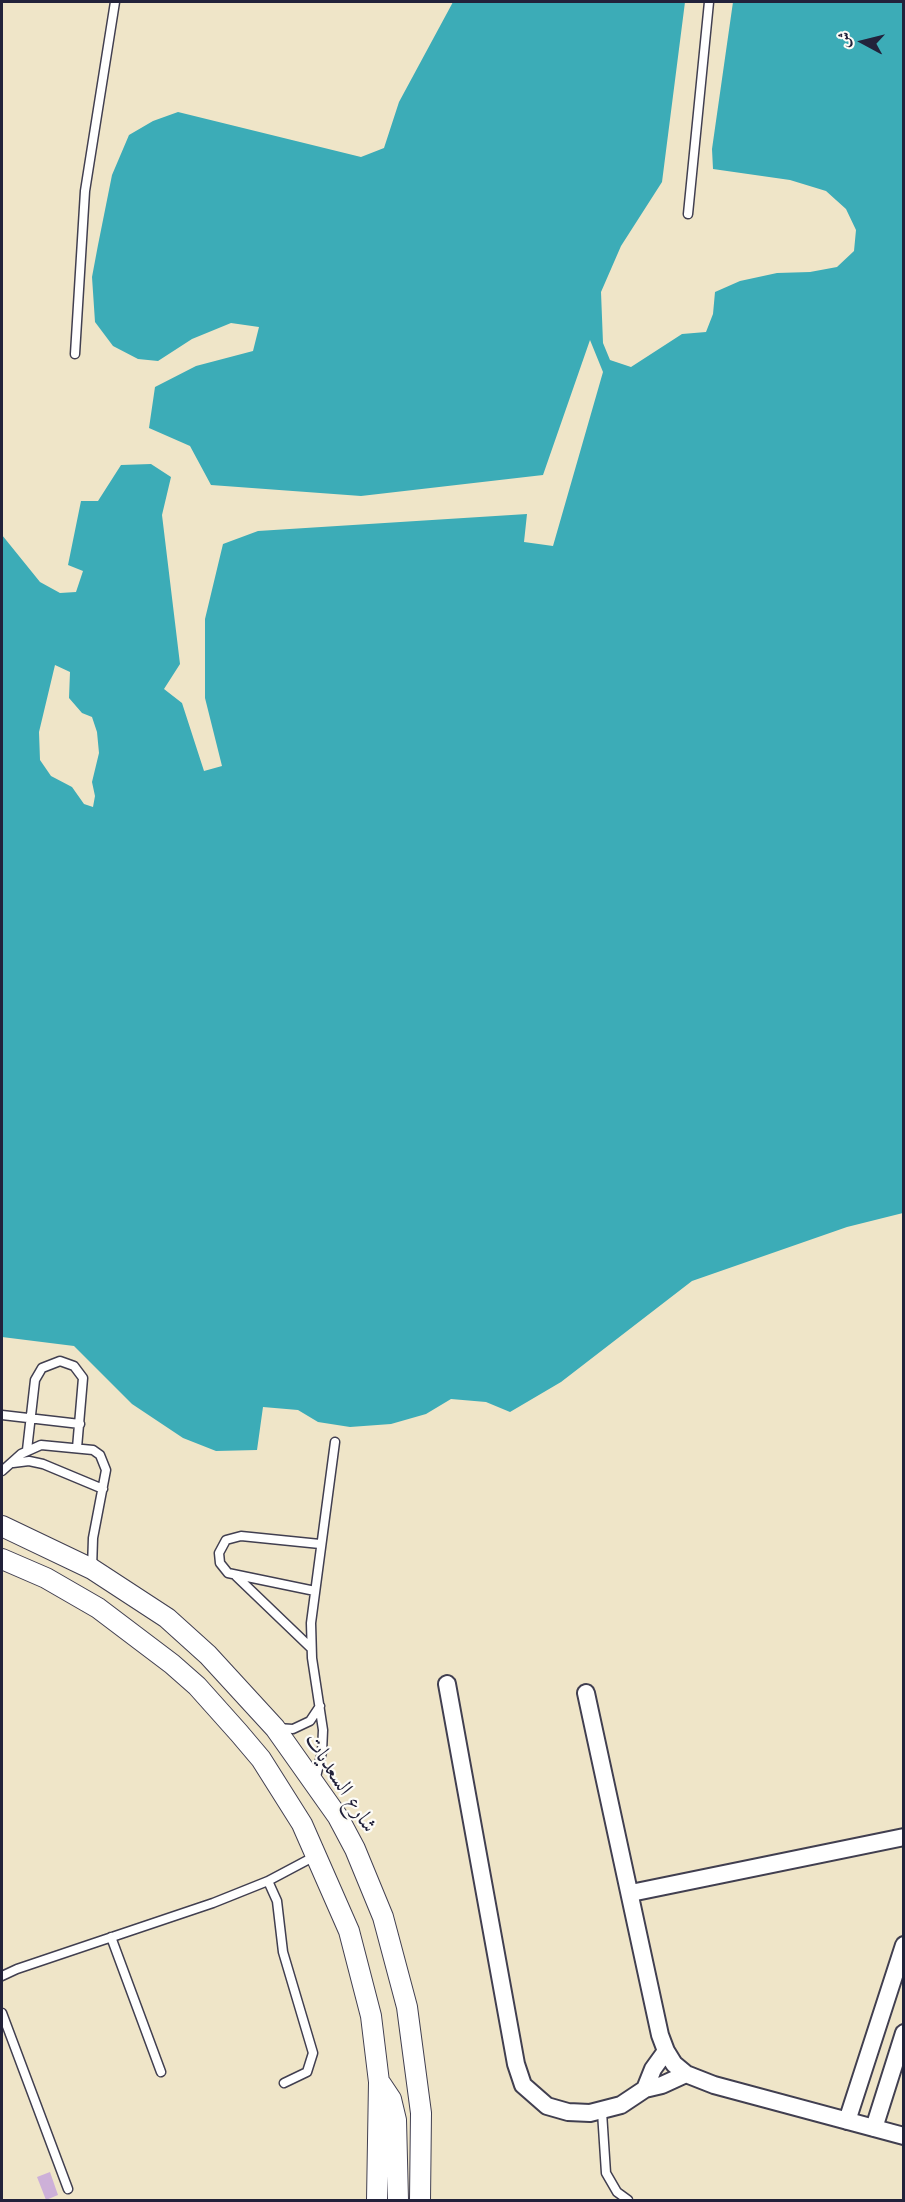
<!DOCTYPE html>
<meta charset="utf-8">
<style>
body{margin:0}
#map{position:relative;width:905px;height:2202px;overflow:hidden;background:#efe5c8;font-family:"Old Standard TT",Amiri,serif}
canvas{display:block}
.frame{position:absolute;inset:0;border:3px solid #22223b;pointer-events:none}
.north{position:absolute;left:833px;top:12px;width:60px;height:60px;-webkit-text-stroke:4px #fdfcf7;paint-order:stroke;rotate:277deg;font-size:16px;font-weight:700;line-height:24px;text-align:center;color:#22223b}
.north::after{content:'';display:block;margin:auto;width:21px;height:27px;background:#22223b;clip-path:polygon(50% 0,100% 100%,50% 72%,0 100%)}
</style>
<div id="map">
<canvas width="905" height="2202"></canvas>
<div class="frame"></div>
<div class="north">ش</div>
</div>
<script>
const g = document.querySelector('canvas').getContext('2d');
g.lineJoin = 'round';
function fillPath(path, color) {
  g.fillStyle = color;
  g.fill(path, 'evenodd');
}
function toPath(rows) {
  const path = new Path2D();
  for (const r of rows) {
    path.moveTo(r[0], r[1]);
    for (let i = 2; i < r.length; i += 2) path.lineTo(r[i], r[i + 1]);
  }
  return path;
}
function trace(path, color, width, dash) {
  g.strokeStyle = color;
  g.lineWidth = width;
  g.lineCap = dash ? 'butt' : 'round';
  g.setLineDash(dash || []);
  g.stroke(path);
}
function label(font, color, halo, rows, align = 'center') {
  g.font = font + ' "Old Standard TT",Amiri,serif';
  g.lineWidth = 4.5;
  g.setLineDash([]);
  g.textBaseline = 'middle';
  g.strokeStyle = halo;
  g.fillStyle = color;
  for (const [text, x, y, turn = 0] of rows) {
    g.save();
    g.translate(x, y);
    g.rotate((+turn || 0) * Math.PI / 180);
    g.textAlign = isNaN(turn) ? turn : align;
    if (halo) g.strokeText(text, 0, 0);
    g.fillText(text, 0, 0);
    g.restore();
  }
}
fillPath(toPath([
 [453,2,685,2,662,182,621,246,601,292,603,343,610,360,631,367,682,334,706,332,713,314,715,292,740,281,777,273,810,272,837,267,854,251,856,230,846,209,826,191,790,180,713,169,712,149,733,2,903,2,903,1213,847,1227,692,1281,561,1382,510,1412,486,1402,451,1399,426,1414,391,1424,350,1427,318,1422,298,1410,263,1407,257,1450,216,1451,183,1438,132,1404,74,1346,2,1337,2,535,40,582,60,593,76,592,83,571,68,565,81,501,98,501,121,465,151,464,171,477,162,515,180,664,164,689,182,703,204,771,222,766,205,698,205,619,223,544,258,531,527,514,524,542,553,546,603,372,590,340,543,475,361,496,211,485,190,446,149,428,155,387,196,366,253,351,259,327,231,323,192,339,158,361,138,359,113,346,95,322,92,277,98,245,112,175,129,135,153,121,178,112,361,157,384,148,399,102],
 [55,665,70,672,69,698,82,713,92,717,97,732,99,753,92,782,95,796,93,807,84,804,72,787,51,776,40,760,39,732]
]), '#3cacb7');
fillPath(toPath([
 [50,2172,58,2195,46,2200,37,2177]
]), '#cdb0d8');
const service = toPath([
 [688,214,709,2],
 [75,354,85,191,115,2],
 [2,1415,80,1424],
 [27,1450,35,1380,42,1368,60,1361,74,1366,83,1378,77,1448],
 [13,1463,29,1461,43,1464,103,1489],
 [2,1471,21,1454,41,1445,93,1450,100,1455,106,1470,93,1538,92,1569],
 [236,1576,311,1648],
 [315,1591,228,1573,220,1563,219,1553,226,1540,241,1536,320,1544],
 [277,1728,293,1729,310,1721,320,1706],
 [315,1781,322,1752,323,1730,312,1658,311,1623,335,1442],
 [268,1881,277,1901,283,1952,313,2053,307,2072,284,2083],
 [111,1937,161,2072],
 [2,1976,17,1969,213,1903,268,1881,317,1855],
 [2,2013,68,2189],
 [602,2112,606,2173,617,2192,628,2200]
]);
const minor = toPath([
 [447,1684,516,2064,523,2085,547,2106,568,2112,590,2113,621,2105,645,2089,662,2085,686,2074],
 [586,1693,660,2035,666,2051,674,2064,686,2074,714,2085,904,2136],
 [631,1893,904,1837],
 [645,2089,653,2069,666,2051],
 [847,2121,904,1945],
 [874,2128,904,2033]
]);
const tertiary = toPath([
 [2,1526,92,1569,167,1618,208,1655,275,1728,338,1817,355,1849,383,1917,407,2007,421,2113,420,2200],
 [2,1559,46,1578,98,1608,172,1664,197,1686,239,1733,261,1759,302,1824,349,1931,371,2016,379,2082,377,2200],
 [381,2084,391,2099,396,2120,398,2200]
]);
trace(service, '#413f50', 11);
trace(minor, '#413f50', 20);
trace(tertiary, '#413f50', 22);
trace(service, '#fff', 8);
trace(minor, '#fff', 16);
trace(tertiary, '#fff', 20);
label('22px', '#22223b', '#fdfcf7', [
 ["شارع السعديات",340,1783,57]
]);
</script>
